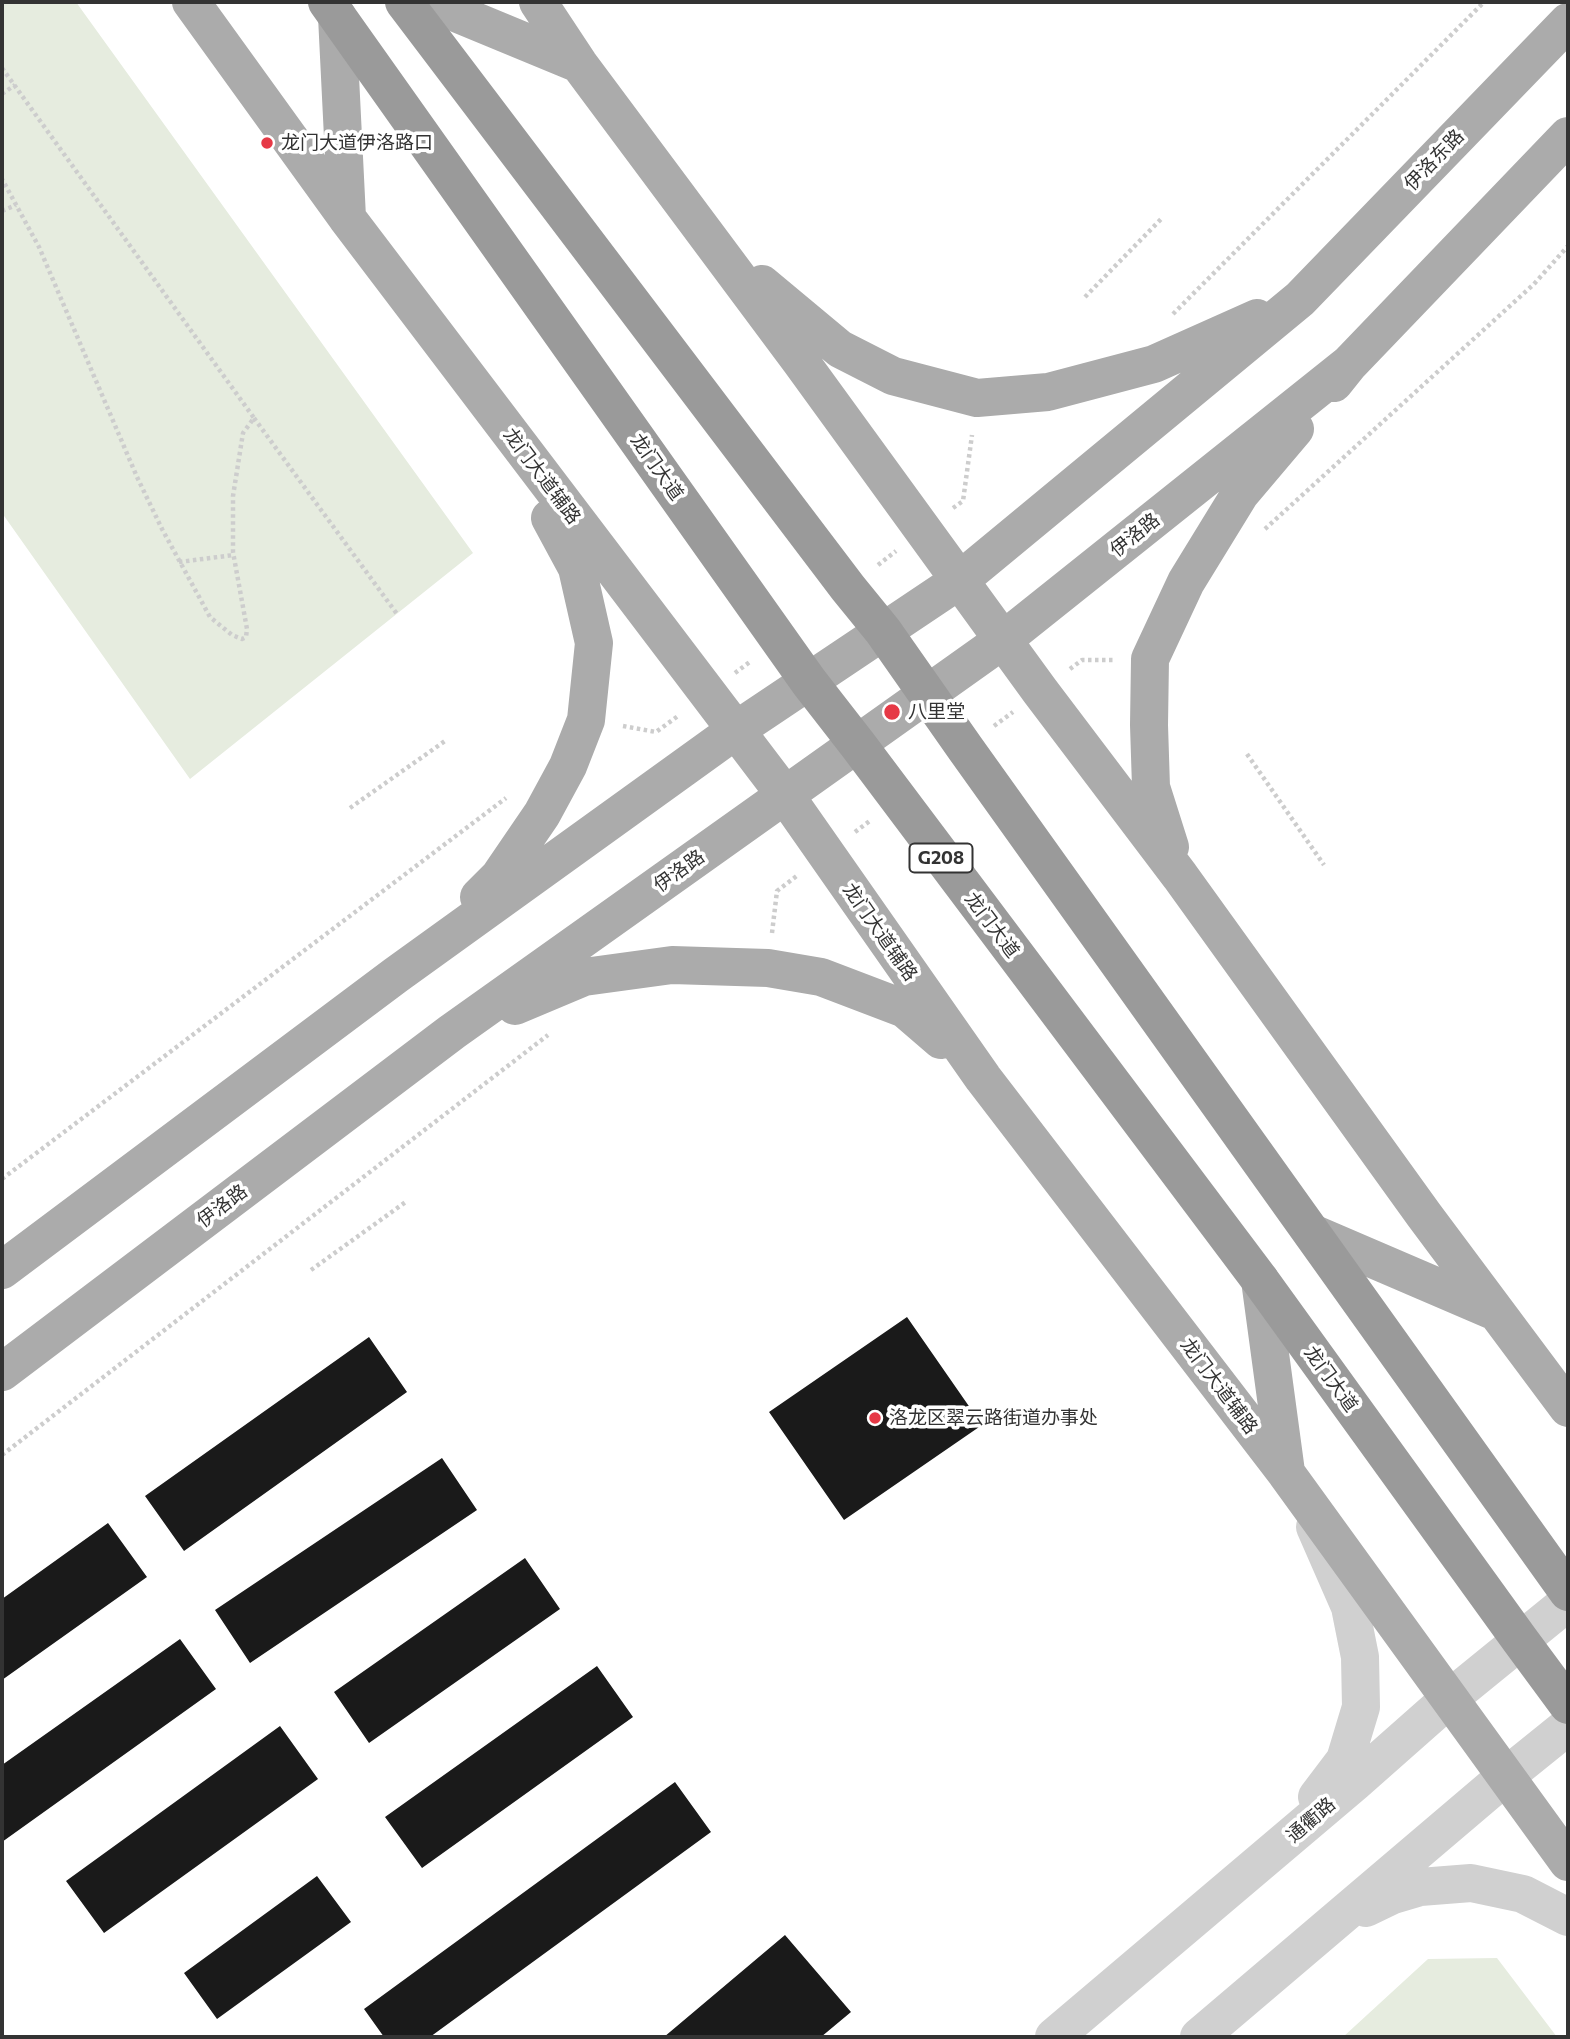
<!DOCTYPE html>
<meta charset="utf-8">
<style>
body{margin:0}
#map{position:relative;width:1570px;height:2039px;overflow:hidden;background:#fff;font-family:Commissioner,sans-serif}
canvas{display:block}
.frame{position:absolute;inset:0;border:4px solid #333;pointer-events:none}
</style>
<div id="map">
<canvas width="1570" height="2039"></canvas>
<div class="frame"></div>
</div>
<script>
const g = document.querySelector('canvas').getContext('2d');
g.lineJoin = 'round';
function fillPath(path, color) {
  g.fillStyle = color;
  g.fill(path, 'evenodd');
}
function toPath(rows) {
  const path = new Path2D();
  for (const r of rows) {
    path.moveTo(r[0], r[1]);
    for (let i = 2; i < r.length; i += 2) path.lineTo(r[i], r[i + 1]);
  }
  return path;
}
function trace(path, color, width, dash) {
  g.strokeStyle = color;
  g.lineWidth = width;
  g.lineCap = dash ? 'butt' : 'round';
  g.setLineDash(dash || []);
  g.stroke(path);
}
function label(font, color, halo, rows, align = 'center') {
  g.font = font + ' Commissioner,"Noto Sans SC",sans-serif';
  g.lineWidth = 7;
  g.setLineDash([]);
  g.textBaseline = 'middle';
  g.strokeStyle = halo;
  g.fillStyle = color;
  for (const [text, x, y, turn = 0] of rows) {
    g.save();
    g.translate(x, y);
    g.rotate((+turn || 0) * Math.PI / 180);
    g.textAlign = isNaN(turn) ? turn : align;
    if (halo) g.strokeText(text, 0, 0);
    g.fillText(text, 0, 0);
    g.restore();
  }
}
fillPath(toPath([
 [2,2,76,2,473,553,190,779,2,513],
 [1497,1958,1557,2037,1343,2037,1428,1959]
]), '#e6ecdf');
fillPath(toPath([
 [907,1317,982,1425,844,1520,769,1412],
 [369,1337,407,1392,184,1551,145,1496],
 [442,1458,477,1510,250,1663,215,1610],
 [108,1523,147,1577,2,1680,2,1599],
 [525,1558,560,1609,369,1743,334,1692],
 [180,1639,216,1689,2,1842,2,1765],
 [597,1666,633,1717,422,1868,385,1817],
 [280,1726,318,1779,104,1933,66,1881],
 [675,1782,711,1832,430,2037,384,2037,364,2009],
 [317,1876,351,1922,217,2019,184,1973],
 [785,1935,851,2012,821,2037,664,2037]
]), '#1a1a1a');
trace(toPath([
 [2,68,254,418,243,433,233,496,233,552,247,629,246,637,242,639,232,635,210,617,162,529,137,477,39,247,2,179],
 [2,94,15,85],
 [2,211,16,205],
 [1085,297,1163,217],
 [1173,314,1484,2],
 [254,418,397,614],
 [953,508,963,501,972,435],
 [1265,529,1534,284,1568,246],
 [179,562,234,555],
 [878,565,896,551],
 [1070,669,1082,660,1114,660],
 [735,673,751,661],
 [623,726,656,732,678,716],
 [994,726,1013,712],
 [1247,754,1324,865],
 [350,808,445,741],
 [855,832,871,820],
 [772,933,777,891,798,875],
 [2,1179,506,798],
 [311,1270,407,1201],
 [2,1455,548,1035]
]), '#cdcdcd', 4.5, [3.5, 3.5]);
trace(toPath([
 [1315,1527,1350,1607,1360,1657,1361,1707,1345,1760,1317,1797],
 [1366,1908,1393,1895,1420,1887,1471,1883,1523,1894,1568,1917],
 [1054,2037,1355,1782,1450,1698,1568,1602],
 [1199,2037,1506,1776,1568,1726]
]), '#d0d0d0', 38);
trace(toPath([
 [191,2,347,218,785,795,983,1078,1286,1473,1568,1862],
 [429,2,579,64],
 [538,2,579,64,801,362,1040,691,1180,876,1424,1215,1568,1408],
 [337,16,347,218],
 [762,284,840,349,893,376,977,398,1048,392,1154,364,1257,318],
 [1334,383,1350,363,1568,136],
 [1170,847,1151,787,1149,725,1150,659,1186,582,1240,494,1295,429],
 [479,897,499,877,542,814,568,766,586,720,594,643,577,568,550,518],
 [515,1006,584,977,672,965,768,968,821,977,905,1009,941,1040],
 [1312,1233,1496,1312],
 [2,1270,396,975,736,730,960,580,1300,299,1568,22],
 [1260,1280,1286,1472],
 [2,1372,452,1032,1003,640,1350,363]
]), '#ababab', 38);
trace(toPath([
 [327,2,809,682,858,745,1260,1280,1520,1640,1568,1705],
 [404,2,848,588,883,631,965,748,1568,1592]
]), '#9a9a9a', 38);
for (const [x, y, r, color] of [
 [267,143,7,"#e63946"],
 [892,712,9,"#e63946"],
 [875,1418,7,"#e63946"]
]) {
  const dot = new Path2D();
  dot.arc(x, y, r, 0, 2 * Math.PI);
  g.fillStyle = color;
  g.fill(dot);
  trace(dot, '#fff', 2.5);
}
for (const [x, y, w] of [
 [941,858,63]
]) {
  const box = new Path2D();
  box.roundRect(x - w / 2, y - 14.5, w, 29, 5);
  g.fillStyle = '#fff';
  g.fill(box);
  trace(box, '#333', 2);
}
label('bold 18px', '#333', null, [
 ["G208",941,858]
]);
label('19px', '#333', '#fff', [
 ["龙门大道伊洛路口",281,143],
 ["八里堂",908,712],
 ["洛龙区翠云路街道办事处",889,1418]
], 'left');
label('19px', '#333', '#fff', [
 ["伊洛东路",1434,160,-46],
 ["龙门大道",657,467,55],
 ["龙门大道辅路",542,476,53],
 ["伊洛路",1135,535,-39],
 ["伊洛路",679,871,-36],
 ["龙门大道",992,925,53],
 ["龙门大道辅路",880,932,55],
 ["伊洛路",222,1206,-37],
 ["龙门大道",1331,1379,54],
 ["龙门大道辅路",1219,1386,53],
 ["通衢路",1311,1820,-41]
]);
</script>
